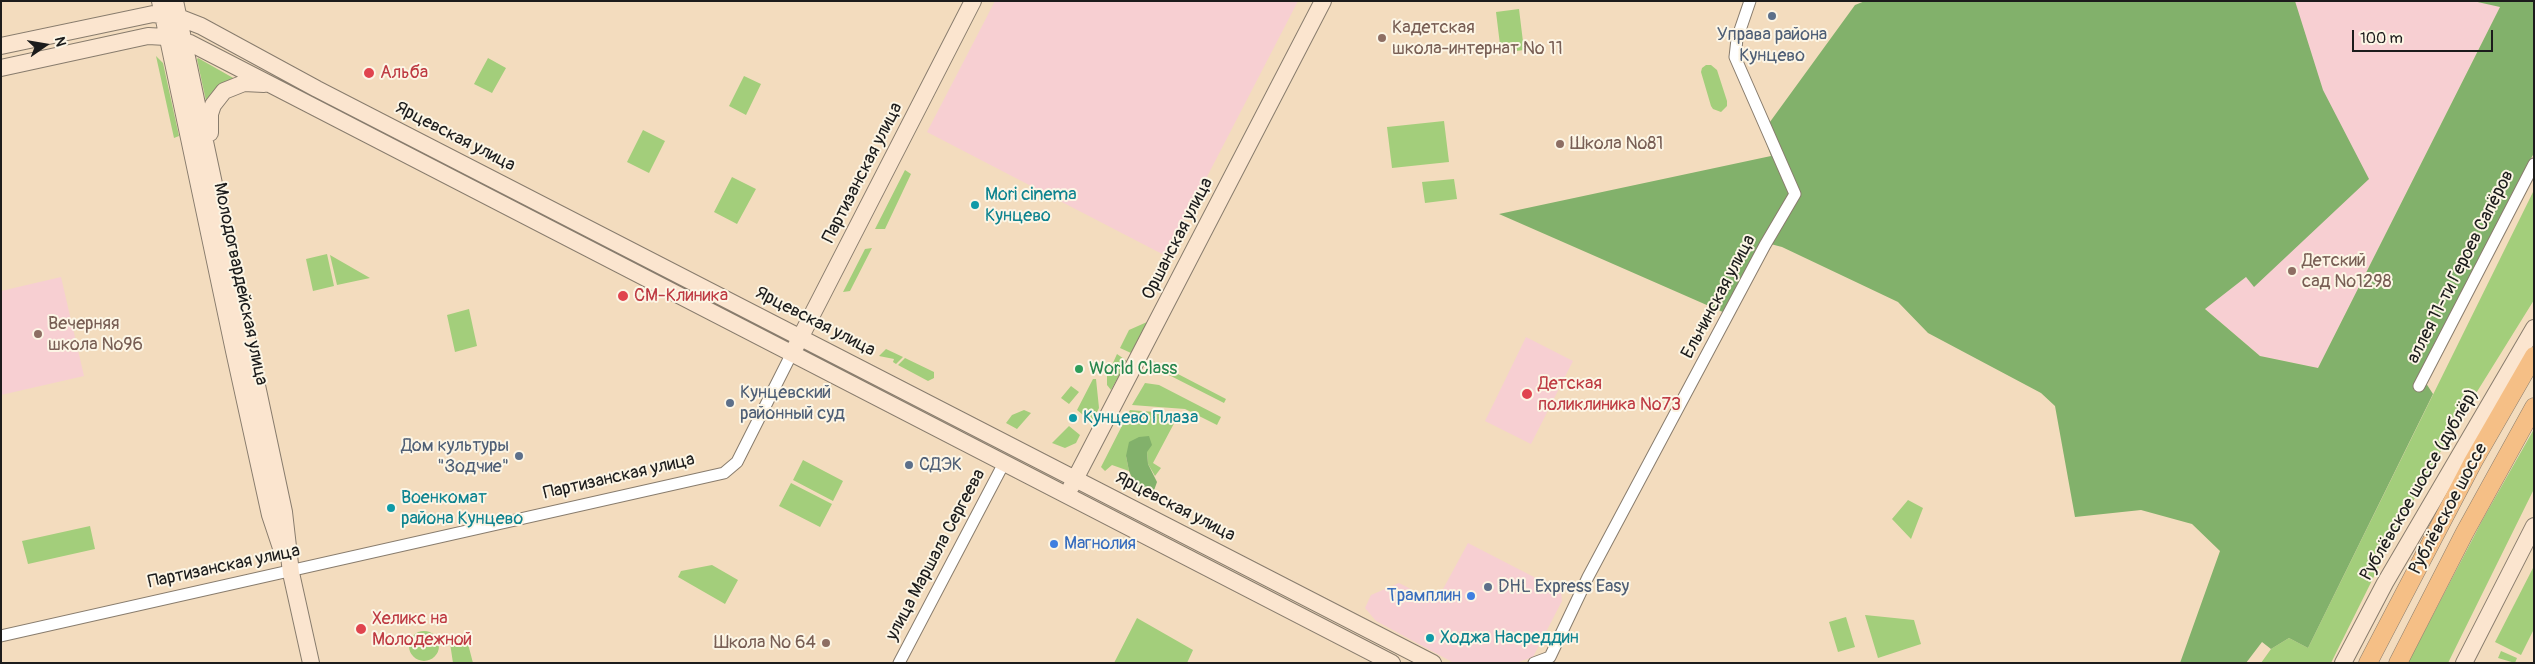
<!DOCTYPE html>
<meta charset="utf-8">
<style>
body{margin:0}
#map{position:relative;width:2535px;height:664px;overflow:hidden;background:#f3dcbe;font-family:Pangolin,sans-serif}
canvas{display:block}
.frame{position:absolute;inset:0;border:2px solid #1c1c1c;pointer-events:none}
.north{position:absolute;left:20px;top:20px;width:50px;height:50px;-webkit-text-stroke:4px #fcf5e5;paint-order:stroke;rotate:77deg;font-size:14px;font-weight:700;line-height:20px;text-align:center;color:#1c1c1c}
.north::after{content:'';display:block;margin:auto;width:18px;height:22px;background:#1c1c1c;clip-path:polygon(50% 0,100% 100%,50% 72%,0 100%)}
.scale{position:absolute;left:2352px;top:30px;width:141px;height:22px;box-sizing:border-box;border:2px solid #1c1c1c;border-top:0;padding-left:6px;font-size:15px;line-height:18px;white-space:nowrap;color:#1c1c1c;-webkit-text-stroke:4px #fcf5e5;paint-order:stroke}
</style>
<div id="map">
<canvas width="2535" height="664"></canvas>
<div class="frame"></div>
<div class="north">N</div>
<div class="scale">100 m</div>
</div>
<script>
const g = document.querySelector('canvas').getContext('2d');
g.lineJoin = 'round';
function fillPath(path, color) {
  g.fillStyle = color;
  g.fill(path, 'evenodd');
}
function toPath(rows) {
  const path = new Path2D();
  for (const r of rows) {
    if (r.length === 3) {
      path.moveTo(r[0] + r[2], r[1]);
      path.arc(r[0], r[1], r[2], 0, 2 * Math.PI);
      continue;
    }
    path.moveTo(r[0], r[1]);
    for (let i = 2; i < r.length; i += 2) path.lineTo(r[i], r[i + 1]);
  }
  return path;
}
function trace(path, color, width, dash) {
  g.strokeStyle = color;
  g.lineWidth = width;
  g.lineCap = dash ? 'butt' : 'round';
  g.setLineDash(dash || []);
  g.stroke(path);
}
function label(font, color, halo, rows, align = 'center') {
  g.font = font + ' Pangolin,sans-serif';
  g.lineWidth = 4;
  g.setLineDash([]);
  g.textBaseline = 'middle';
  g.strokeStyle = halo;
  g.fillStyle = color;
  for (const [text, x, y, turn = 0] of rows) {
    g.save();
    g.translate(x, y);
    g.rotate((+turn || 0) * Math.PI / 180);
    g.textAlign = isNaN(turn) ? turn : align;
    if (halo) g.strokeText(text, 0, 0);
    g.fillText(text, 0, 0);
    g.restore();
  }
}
fillPath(toPath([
 [995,1,1298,1,1166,256,927,132],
 [2283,1,2473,1,2500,7,2318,368,2260,356,2205,309],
 [61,277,84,376,1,395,1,291],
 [1526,337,1573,361,1531,444,1485,421],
 [1468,543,1561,591,1562,601,1533,657,1516,663,1454,663,1376,621,1365,608,1371,595,1399,583,1436,602]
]), '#f7cfd2');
fillPath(toPath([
 [1519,9,1524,50,1501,53,1496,12],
 [156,56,163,63,179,136,174,138],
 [198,58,235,79,206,101,197,59],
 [488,58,506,68,492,93,474,84],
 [1706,65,1711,65,1717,70,1727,101,1727,106,1721,112,1713,109,1711,106,1701,72,1702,68],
 [744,76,761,84,746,115,729,106],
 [1444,121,1449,162,1392,168,1387,127],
 [643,130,665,141,649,173,627,162],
 [905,170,911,174,885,229,875,229],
 [732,177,756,189,737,224,714,212],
 [1454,179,1457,199,1425,203,1422,182],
 [2534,190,2534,300,2447,440,2395,534,2331,663,2261,663,2271,649,2289,638,2308,648],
 [872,248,850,291,843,292,865,249],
 [327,254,334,286,313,291,306,259],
 [330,255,370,278,337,285],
 [469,309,477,346,455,352,447,315],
 [1147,322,1131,353,1120,348,1129,330],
 [851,338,873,348,869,353,853,347,848,345],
 [886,349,903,357,896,364,893,362,894,359,879,356],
 [1117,354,1127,361,1111,390,1107,385,1107,376],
 [905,358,934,372,934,378,928,381,898,365],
 [1153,361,1226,399,1224,403,1163,372],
 [1093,379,1096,379,1099,408,1092,422,1077,410],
 [1145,383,1159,385,1221,417,1217,425,1185,409,1132,405],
 [1071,386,1079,392,1069,404,1061,398],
 [1024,410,1031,413,1017,429,1006,423,1012,415],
 [1130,410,1179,414,1153,463,1161,468,1155,476,1148,464,1147,452,1126,456,1129,471,1112,465,1105,471,1101,467],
 [1069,426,1080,435,1076,443,1065,448,1052,443],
 [2534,429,2534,489,2448,663,2408,663,2483,519],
 [803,460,843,481,833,501,793,480],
 [791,483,832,504,820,527,779,506],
 [1908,500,1923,508,1911,539,1892,519],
 [90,526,95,549,28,564,22,541],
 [712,565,738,580,725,604,678,577,681,571],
 [2534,566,2534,629,2521,655,2495,642],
 [1865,615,1914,620,1921,644,1878,658],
 [1846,617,1855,647,1838,652,1829,622],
 [1137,618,1193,650,1187,663,1114,663],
 [424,646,15],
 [467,640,473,663,453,663,450,643],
 [2501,651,2517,658,2515,663,2498,658]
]), '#a3ce7b');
fillPath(toPath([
 [1865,1,2295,1,2323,90,2369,179,2254,287,2246,277,2205,309,2260,356,2318,368,2500,7,2473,1,2534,1,2534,153,2434,344,2422,377,2433,394,2308,648,2289,638,2271,649,2262,642,2246,663,2180,663,2220,551,2192,524,2141,510,2075,517,2055,406,2041,393,1928,333,1898,302,1782,247,1763,242,1725,313,1499,214,1771,156,1761,129,1767,126,1855,5],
 [1149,436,1152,445,1147,452,1148,464,1157,482,1152,496,1144,497,1137,489,1129,471,1126,456,1129,442,1139,437]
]), '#82b16b');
const street = toPath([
 [2419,386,2534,164],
 [1,636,724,473,737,462,792,353],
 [1550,657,1588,577,1765,245,1795,194,1735,57,1737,39,1750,1],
 [899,663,1004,463],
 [1534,663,1550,657]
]);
const secondary = toPath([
 [160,1,234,351,270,515,281,548],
 [175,1,284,512,291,573,311,663],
 [1,46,153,14,178,17,201,26,317,89,1433,663],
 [1,68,148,36,166,37,190,43,1392,663],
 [210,133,210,114,213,105,224,91,244,83,264,84],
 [796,346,973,1],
 [1071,487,1323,1],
 [2343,663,2385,583,2534,328],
 [2464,663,2534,526]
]);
const primary = toPath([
 [2368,663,2473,462,2534,356],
 [2398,663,2465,532,2534,407]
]);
trace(street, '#887c6d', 13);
trace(secondary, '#887c6d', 18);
trace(primary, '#887c6d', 19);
trace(street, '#fff', 11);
trace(secondary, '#fbe5cf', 16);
trace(primary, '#f5bf86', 18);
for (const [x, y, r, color] of [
 [1772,16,5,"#5c6f8a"],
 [1382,38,5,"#8d6e63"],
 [369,73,6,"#e0444e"],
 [1560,144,5,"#8d6e63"],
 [975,205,5,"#0f9aa8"],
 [2292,271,5,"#8d6e63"],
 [623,296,6,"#e0444e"],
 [38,334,5,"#8d6e63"],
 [1079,369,5,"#2e9e5b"],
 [1527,394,6,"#e0444e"],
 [730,403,5,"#5c6f8a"],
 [1073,418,5,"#0f9aa8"],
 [519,456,5,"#5c6f8a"],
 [909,465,5,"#5c6f8a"],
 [391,508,5,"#0f9aa8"],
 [1054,544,5,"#3f7fe0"],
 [1488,587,5,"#5c6f8a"],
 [1471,596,5,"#3f7fe0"],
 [361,629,6,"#e0444e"],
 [1430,638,5,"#0f9aa8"],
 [826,643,5,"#8d6e63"]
]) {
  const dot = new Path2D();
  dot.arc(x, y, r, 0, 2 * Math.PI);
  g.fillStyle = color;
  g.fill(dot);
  trace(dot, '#fcf5e5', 2);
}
label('18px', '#785e54', '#fcf5e5', [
 ["Кадетская",1392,28],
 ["школа-интернат № 11",1392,49],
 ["Школа №81",1570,144],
 ["Детский",2302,261],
 ["сад №1298",2302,282],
 ["Вечерняя",48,324],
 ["школа №96",48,345],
 ["Школа № 64",816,643,"right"]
], 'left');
label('18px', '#4e5e75', '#fcf5e5', [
 ["Управа района",1772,35,"center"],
 ["Кунцево",1772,56,"center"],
 ["Кунцевский",740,393],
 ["районный суд",740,414],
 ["Дом культуры",509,446,"right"],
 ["\"Зодчие\"",509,467,"right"],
 ["СДЭК",919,465],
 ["DHL Express Easy",1498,587]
], 'left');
label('18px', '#be3a42', '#fcf5e5', [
 ["Альба",380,73],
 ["СМ-Клиника",634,296],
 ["Детская",1538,384],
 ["поликлиника №73",1538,405],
 ["Хеликс на",372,619],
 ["Молодежной",372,640]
], 'left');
label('18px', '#1c1c1c', '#fcf5e5', [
 ["Ярцевская улица",455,137,27],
 ["Партизанская улица",863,173,-63],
 ["Оршанская улица",1178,239,-63],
 ["аллея 11-ти Героев Сапёров",2461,267,-63],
 ["Молодогвардейская улица",240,284,78],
 ["Ельнинская улица",1719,297,-62],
 ["Ярцевская улица",815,322,27],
 ["Партизанская улица",619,477,-13],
 ["Рублёвское шоссе (дублёр)",2420,485,-60],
 ["Ярцевская улица",1175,507,27],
 ["Рублёвское шоссе",2449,509,-62],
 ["улица Маршала Сергеева",936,555,-62],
 ["Партизанская улица",224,567,-12]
]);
label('18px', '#0d838f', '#fcf5e5', [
 ["Mori cinema",985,195],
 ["Кунцево",985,216],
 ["Кунцево Плаза",1083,418],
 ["Военкомат",401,498],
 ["района Кунцево",401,519],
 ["Ходжа Насреддин",1440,638]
], 'left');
label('18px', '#27864d', '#fcf5e5', [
 ["World Class",1089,369]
], 'left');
label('18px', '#366cbe', '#fcf5e5', [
 ["Магнолия",1064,544],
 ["Трамплин",1461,596,"right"]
], 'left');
</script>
